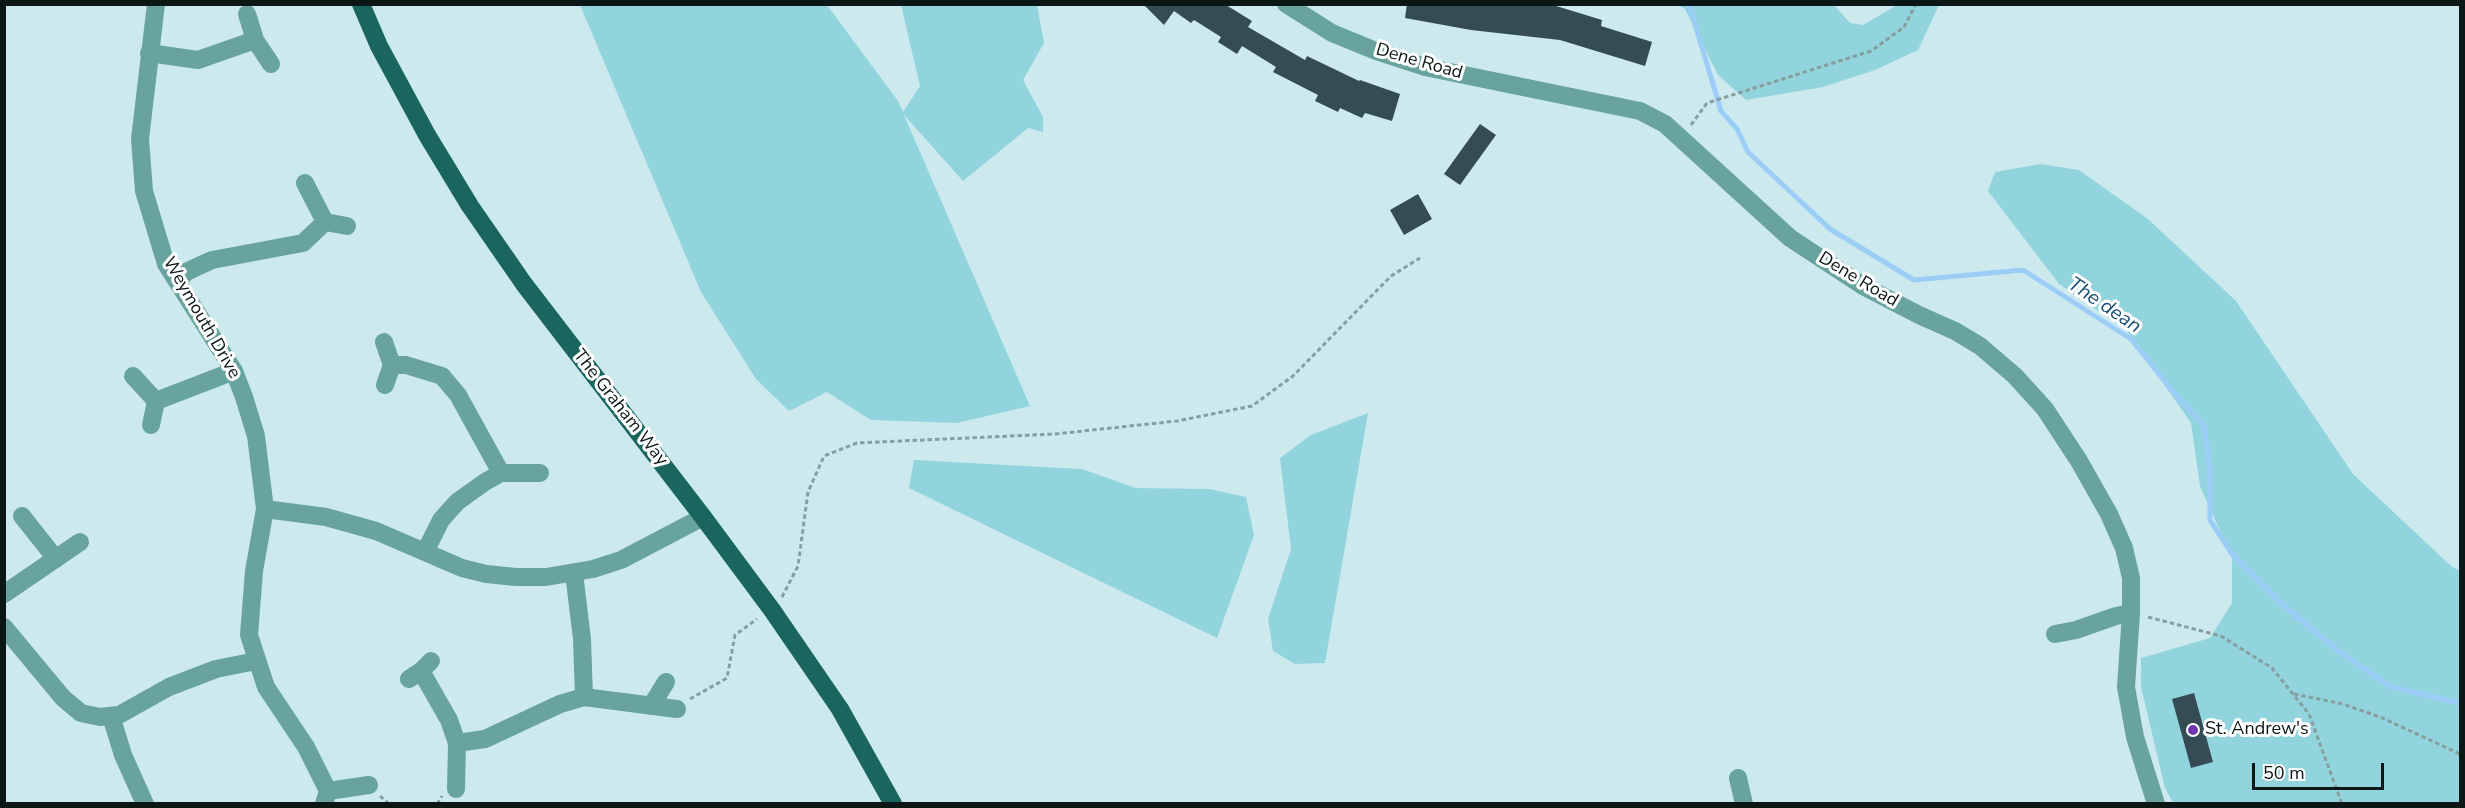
<!DOCTYPE html>
<style>
body{margin:0}
#map{position:relative;width:2465px;height:808px;overflow:hidden;background:#cceaed;font-family:"Nunito Sans",sans-serif}
canvas{display:block}
.frame{position:absolute;inset:0;border:6px solid #0b1617;pointer-events:none}
.scale{position:absolute;left:2252px;top:763px;width:132px;height:27px;box-sizing:border-box;border:3px solid #0b1617;border-top:0;padding-left:8px;font-size:18px;line-height:21px;white-space:nowrap;color:#0b1617;-webkit-text-stroke:4px #fff;paint-order:stroke}
</style>
<div id="map">
<canvas width="2465" height="808"></canvas>
<div class="frame"></div>
<div class="scale">50 m</div>
</div>
<script>
const g = document.querySelector('canvas').getContext('2d');
g.lineJoin = 'round';
function fillPath(path, color) {
  g.fillStyle = color;
  g.fill(path, 'evenodd');
}
function toPath(rows) {
  const path = new Path2D();
  for (const r of rows) {
    path.moveTo(r[0], r[1]);
    for (let i = 2; i < r.length; i += 2) path.lineTo(r[i], r[i + 1]);
  }
  return path;
}
function trace(path, color, width, dash) {
  g.strokeStyle = color;
  g.lineWidth = width;
  g.lineCap = dash ? 'butt' : 'round';
  g.setLineDash(dash || []);
  g.stroke(path);
}
function label(font, color, halo, rows, align = 'center') {
  g.font = font + ' "Nunito Sans",sans-serif';
  g.lineWidth = 6;
  g.setLineDash([]);
  g.textBaseline = 'middle';
  g.strokeStyle = halo;
  g.fillStyle = color;
  for (const [text, x, y, turn = 0] of rows) {
    g.save();
    g.translate(x, y);
    g.rotate((+turn || 0) * Math.PI / 180);
    g.textAlign = isNaN(turn) ? turn : align;
    if (halo) g.strokeText(text, 0, 0);
    g.fillText(text, 0, 0);
    g.restore();
  }
}
fillPath(toPath([
 [580,5,827,5,898,101,903,112,920,86,901,5,1037,5,1044,43,1023,80,1043,117,1043,132,1028,128,963,181,904,115,1030,406,957,423,871,420,827,392,789,411,756,379,701,292],
 [1678,5,1834,5,1850,23,1863,25,1897,5,1939,5,1918,50,1875,70,1823,87,1746,100,1718,75,1685,9],
 [2040,164,2079,170,2148,219,2236,301,2353,474,2451,566,2460,571,2460,803,2173,803,2165,788,2141,687,2141,658,2210,638,2232,603,2232,558,2200,486,2191,423,2126,330,2059,284,1988,191,1995,172],
 [1368,413,1325,663,1295,664,1273,651,1268,619,1291,549,1280,458,1311,435],
 [914,460,1082,469,1136,488,1209,489,1246,497,1254,535,1217,638,909,488]
]), '#92d4dd');
trace(toPath([
 [1689,4,1721,111,1737,129,1748,152,1830,229,1914,280,2023,270,2131,339,2178,398,2204,425,2210,472,2210,520,2231,553,2285,607,2344,655,2391,687,2460,703]
]), '#9bcdf7', 5);
fillPath(toPath([
 [1143,4,1226,5,1252,21,1248,27,1305,60,1307,56,1359,81,1360,80,1400,94,1392,121,1365,113,1362,118,1340,108,1338,112,1315,101,1318,95,1273,72,1276,67,1242,46,1237,54,1218,42,1221,37,1194,20,1191,23,1174,11,1164,25],
 [1407,4,1553,5,1602,20,1601,26,1652,42,1645,66,1560,40,1471,30,1405,18],
 [1480,124,1496,135,1460,185,1444,174],
 [1418,194,1432,219,1404,235,1390,210],
 [2194,693,2213,762,2191,768,2172,699]
]), '#364c55');
trace(toPath([
 [1691,125,1707,103,1871,51,1904,27,1916,4],
 [782,597,798,566,808,492,824,456,857,443,1055,434,1177,421,1252,406,1293,376,1391,276,1420,258],
 [2148,617,2221,636,2272,668,2309,714,2342,804],
 [2294,694,2343,704,2380,717,2460,754],
 [690,699,727,678,735,635,757,619],
 [380,796,389,804],
 [437,804,442,796]
]), '#879ea0', 3, [4.5, 3]);
trace(toPath([
 [156,4,140,139,144,191,166,264,234,371,244,397,256,436,265,509,254,571,249,635,266,687,306,747,328,791,324,804],
 [1286,4,1332,33,1376,51,1425,67,1640,111,1665,124,1790,238,1863,286,1919,315,1955,331,1980,346,2015,376,2045,409,2079,461,2109,514,2124,548,2131,578,2131,613,2126,687,2135,737,2156,804],
 [247,14,255,40,271,64],
 [149,53,198,60,255,40],
 [305,183,325,222],
 [178,282,186,272,212,260,303,243,325,222,347,226],
 [384,342,392,365,385,385],
 [392,365,406,365,442,376,458,395,501,473],
 [133,376,156,401,151,425],
 [156,401,234,371],
 [265,509,326,517,376,531,462,568,486,574,516,577,546,577,593,569,621,560,703,517],
 [22,516,56,559],
 [425,552,441,520,457,502,485,482,501,473,540,473],
 [574,573,582,639,584,697],
 [4,594,80,542],
 [4,627,63,698,81,713,100,717,119,715,169,687,216,669,256,661],
 [2055,634,2076,630,2116,616,2131,613],
 [421,671,449,720,457,743,485,739,560,704,584,697,677,709],
 [409,679,421,671,431,661],
 [651,706,666,682],
 [111,716,123,755,145,804],
 [1738,778,1744,804],
 [456,789,457,743],
 [328,791,369,785]
]), '#68a49d', 18);
trace(toPath([
 [361,4,379,46,427,135,470,206,524,284,703,517,772,610,840,709,893,804]
]), '#1b655f', 18);
for (const [x, y, r, color] of [
 [2193,730,6,"#6f37ae"]
]) {
  const dot = new Path2D();
  dot.arc(x, y, r, 0, 2 * Math.PI);
  g.fillStyle = color;
  g.fill(dot);
  trace(dot, '#fff', 2);
}
label('18px', '#0b1617', '#fff', [
 ["Dene Road",1419,62,16],
 ["Dene Road",1858,280,31],
 ["Weymouth Drive",201,318,60],
 ["The Graham Way",620,408,52]
]);
label('18px', '#0b1617', '#fff', [
 ["St. Andrew's",2205,730]
], 'left');
label('italic 20px', '#174f77', '#fff', [
 ["The dean",2104,306,34]
]);
</script>
